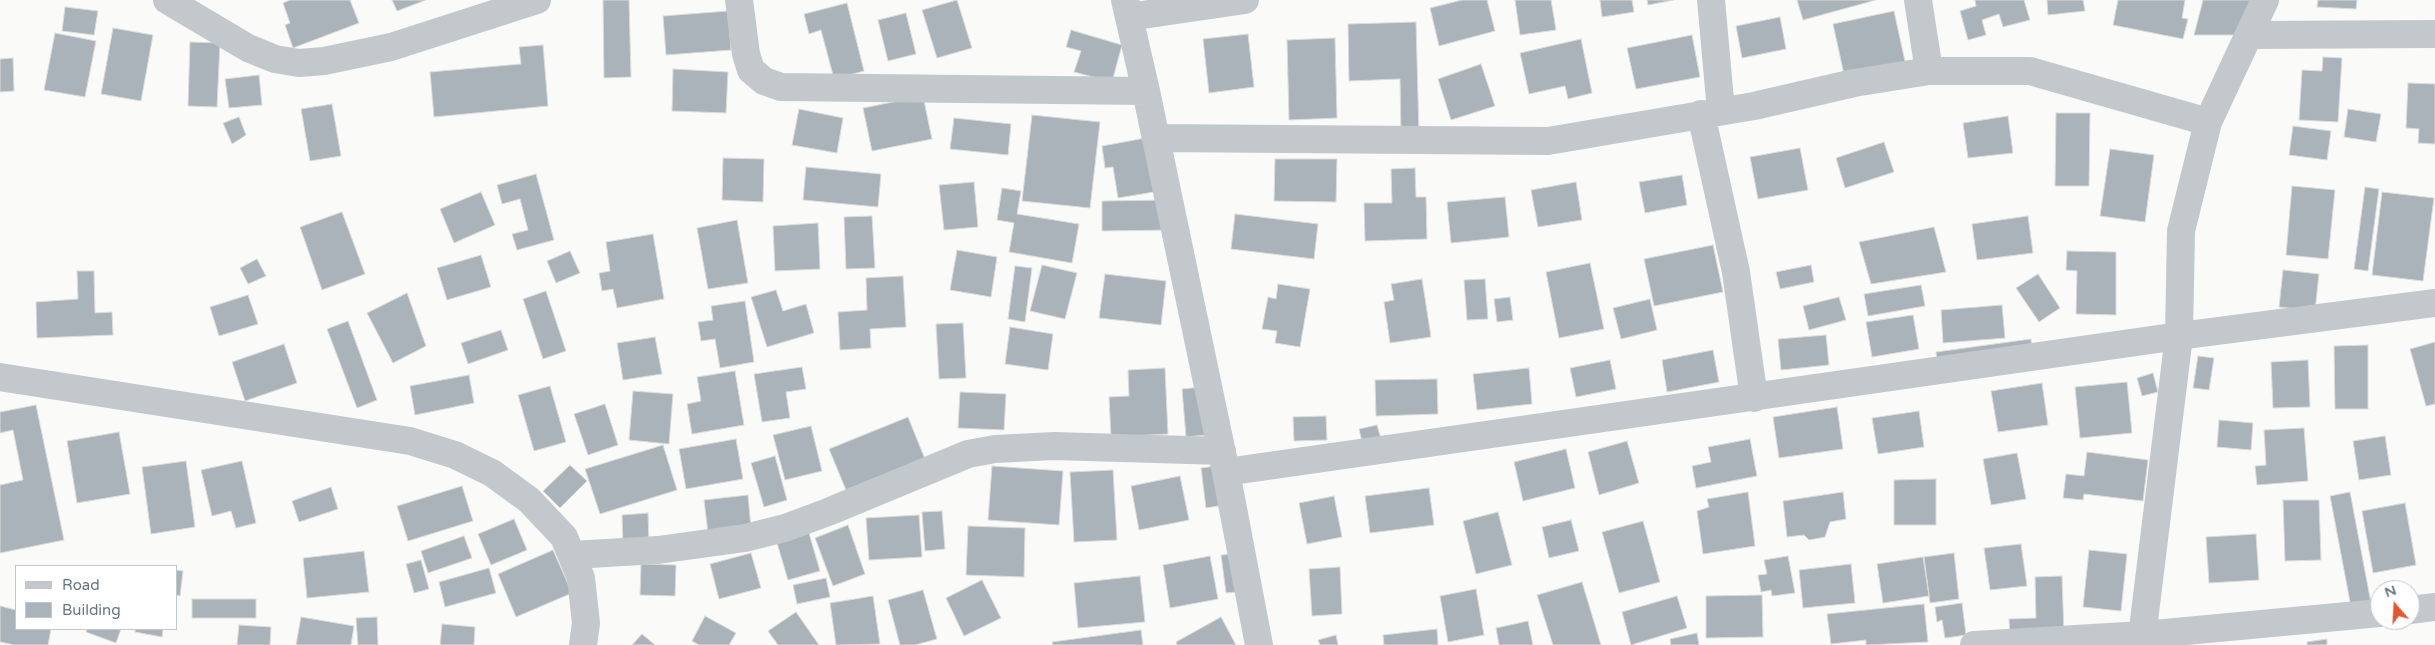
<!DOCTYPE html>
<style>
body{margin:0}
#map{position:relative;width:2435px;height:645px;overflow:hidden;background:#fafaf8;font-family:"Varela Round",sans-serif}
canvas{display:block}
.legend{position:absolute;left:15px;top:565px;width:162px;height:65px;box-sizing:border-box;background:#fff;border:1px solid #c1c8cd;margin:0;padding:6px 9px;list-style:none;font-size:15px;color:#657683}
.legend li{display:flex;align-items:center;gap:10px;height:25px}
.legend b{width:25px;border:1px solid #c1c8cd}
.north{position:absolute;left:2370px;top:580px;width:50px;height:50px;box-sizing:border-box;background:#fff;border:1px solid #c1c8cd;border-radius:50%;rotate:341deg;font-size:14px;font-weight:700;line-height:20px;text-align:center;color:#657683}
.north::after{content:'';display:block;margin:auto;width:18px;height:22px;background:#e4572e;clip-path:polygon(50% 0,100% 100%,50% 72%,0 100%)}
</style>
<div id="map">
<canvas width="2435" height="645"></canvas>
<ul class="legend">
<li><b style="height:6px;background:#c3c8cc"></b>Road</li>
<li><b style="height:14px;background:#aab3b9"></b>Building</li>
</ul>
<div class="north">N</div>
</div>
<script>
const g = document.querySelector('canvas').getContext('2d');
g.lineJoin = 'round';
function fillPath(path, color) {
  g.fillStyle = color;
  g.fill(path, 'evenodd');
}
function toPath(rows) {
  const path = new Path2D();
  for (const r of rows) {
    path.moveTo(r[0], r[1]);
    for (let i = 2; i < r.length; i += 2) path.lineTo(r[i], r[i + 1]);
  }
  return path;
}
function trace(path, color, width, dash) {
  g.strokeStyle = color;
  g.lineWidth = width;
  g.lineCap = dash ? 'butt' : 'round';
  g.setLineDash(dash || []);
  g.stroke(path);
}
const building = toPath([
 [290,0,350,0,359,23,293,48,285,25,290,23,283,3,290,0],
 [392,0,426,0,397,11,392,0],
 [603,0,629,0,631,77,604,78,603,0],
 [957,0,972,48,937,58,922,10,957,0],
 [1462,0,1487,0,1495,31,1439,46,1430,8,1462,0],
 [1515,0,1551,0,1556,30,1520,35,1515,0],
 [1600,0,1632,0,1634,12,1602,17,1600,0],
 [1647,0,1674,0,1648,5,1647,0],
 [1797,0,1876,0,1803,20,1797,0],
 [1975,0,2024,0,2030,20,2003,27,1999,14,1982,20,1986,35,1968,40,1960,11,1976,6,1975,0],
 [2047,0,2083,0,2085,11,2048,15,2047,0],
 [2118,0,2185,0,2182,18,2188,19,2183,39,2113,25,2118,0],
 [2203,0,2257,0,2243,35,2194,35,2203,0],
 [2318,0,2357,0,2356,9,2317,7,2318,0],
 [847,3,864,71,834,79,821,30,809,34,804,14,847,3],
 [65,7,98,11,94,35,62,31,65,7],
 [728,11,731,50,666,55,663,16,728,11],
 [1894,11,1906,66,1845,79,1833,24,1894,11],
 [906,13,916,54,888,61,878,20,906,13],
 [1780,17,1786,49,1742,58,1736,26,1780,17],
 [1416,22,1419,134,1401,134,1400,79,1349,81,1348,24,1416,22],
 [113,28,153,35,141,101,101,94,113,28],
 [1071,30,1122,45,1112,82,1074,72,1081,51,1066,47,1071,30],
 [55,33,96,41,85,97,44,90,55,33],
 [1248,34,1254,87,1209,93,1203,39,1248,34],
 [1692,35,1700,77,1636,89,1627,48,1692,35],
 [1335,38,1337,118,1289,120,1287,40,1335,38],
 [1581,39,1592,93,1568,99,1565,86,1529,94,1520,53,1581,39],
 [190,42,220,43,217,107,188,106,190,42],
 [543,45,548,106,434,117,430,72,521,64,519,47,543,45],
 [2323,57,2342,58,2338,122,2299,120,2302,70,2322,71,2323,57],
 [13,58,14,91,0,92,0,59,13,58],
 [1481,64,1495,106,1451,120,1438,79,1481,64],
 [673,69,728,72,726,113,672,111,673,69],
 [259,75,262,105,229,108,225,79,259,75],
 [2408,83,2435,84,2435,144,2418,143,2419,129,2406,128,2408,83],
 [923,96,932,139,872,151,863,108,923,96],
 [332,104,341,156,310,161,301,109,332,104],
 [799,109,843,118,837,153,792,145,799,109],
 [2348,109,2381,114,2376,142,2344,137,2348,109],
 [2056,113,2090,113,2089,186,2055,186,2056,113],
 [1032,115,1100,122,1090,208,1022,201,1032,115],
 [2008,116,2013,153,1968,158,1963,123,2008,116],
 [239,117,246,135,232,144,223,123,239,117],
 [954,118,1011,124,1008,155,950,149,954,118],
 [2293,126,2331,131,2327,160,2289,155,2293,126],
 [1151,137,1154,192,1118,198,1113,167,1105,168,1102,146,1151,137],
 [1884,142,1894,172,1845,188,1836,158,1884,142],
 [1800,148,1808,190,1758,199,1750,157,1800,148],
 [2110,149,2154,155,2145,222,2100,216,2110,149],
 [723,158,764,159,763,202,722,200,723,158],
 [1275,159,1337,159,1336,202,1274,201,1275,159],
 [806,167,881,174,878,207,803,200,806,167],
 [1415,168,1416,197,1426,197,1427,239,1365,241,1364,203,1392,203,1391,169,1415,168],
 [536,174,554,240,517,250,512,234,528,230,520,199,502,204,497,185,536,174],
 [1682,175,1687,205,1645,213,1639,182,1682,175],
 [974,182,978,227,944,230,939,185,974,182],
 [1576,182,1582,220,1538,227,1531,190,1576,182],
 [2292,186,2335,190,2328,259,2286,255,2292,186],
 [2365,187,2379,189,2368,271,2354,269,2365,187],
 [1002,188,1021,191,1017,214,1079,224,1072,263,1009,252,1014,223,997,220,1002,188],
 [481,192,495,225,454,243,440,209,481,192],
 [2382,192,2434,198,2423,281,2372,275,2382,192],
 [1505,197,1509,237,1451,243,1447,202,1505,197],
 [1169,200,1169,230,1102,231,1102,201,1169,200],
 [342,212,365,274,322,290,300,227,342,212],
 [1235,214,1318,224,1314,259,1231,249,1235,214],
 [872,216,875,268,846,269,844,217,872,216],
 [2028,216,2033,253,1977,260,1972,224,2028,216],
 [737,220,748,283,708,289,697,228,737,220],
 [818,223,820,269,775,271,773,226,818,223],
 [1934,227,1946,272,1871,284,1859,242,1934,227],
 [653,234,664,299,617,308,613,289,602,291,599,273,610,271,606,242,653,234],
 [1713,245,1723,292,1654,306,1644,259,1713,245],
 [957,250,997,257,991,297,950,290,957,250],
 [570,251,580,273,556,283,547,261,570,251],
 [2067,251,2116,252,2116,315,2076,314,2077,271,2066,270,2067,251],
 [481,255,491,287,447,300,437,268,481,255],
 [257,259,266,276,248,284,240,268,257,259],
 [1590,263,1604,329,1559,338,1546,272,1590,263],
 [1042,265,1077,273,1065,319,1030,311,1042,265],
 [1811,265,1814,282,1780,289,1776,272,1811,265],
 [1015,266,1032,268,1025,322,1008,319,1015,266],
 [2283,270,2319,274,2315,311,2279,307,2283,270],
 [77,271,94,271,95,313,112,312,113,335,37,338,36,302,78,299,77,271],
 [1105,274,1166,281,1161,325,1099,318,1105,274],
 [2038,274,2060,308,2039,322,2016,288,2038,274],
 [903,276,906,327,870,329,871,348,840,350,838,312,867,310,866,278,903,276],
 [1422,279,1431,337,1390,343,1384,302,1394,300,1391,284,1422,279],
 [1485,279,1488,319,1467,320,1464,280,1485,279],
 [1278,284,1310,289,1300,347,1275,343,1277,331,1262,329,1268,297,1276,299,1278,284],
 [1921,285,1925,306,1868,316,1864,294,1921,285],
 [776,290,783,311,806,304,814,333,767,347,751,297,776,290],
 [546,291,566,351,543,359,523,299,546,291],
 [407,293,426,346,393,363,367,313,407,293],
 [248,295,258,324,219,336,210,307,248,295],
 [1510,297,1513,320,1497,322,1494,299,1510,297],
 [1839,297,1846,320,1809,330,1803,306,1839,297],
 [1650,299,1657,330,1621,339,1613,308,1650,299],
 [745,301,754,362,720,368,715,339,701,341,698,322,713,320,711,306,745,301],
 [2002,305,2005,338,1943,343,1941,310,2002,305],
 [1913,315,1919,349,1872,357,1866,322,1913,315],
 [348,321,377,400,357,408,327,329,348,321],
 [963,323,966,378,939,379,936,324,963,323],
 [1010,327,1053,334,1048,370,1005,364,1010,327],
 [501,330,508,350,468,364,461,343,501,330],
 [1826,335,1829,365,1781,370,1778,339,1826,335],
 [655,337,662,374,623,380,617,343,655,337],
 [2031,339,2032,354,1938,366,1936,352,2031,339],
 [2435,342,2435,404,2426,406,2410,349,2435,342],
 [284,344,297,383,245,401,232,362,284,344],
 [2368,345,2368,409,2335,409,2334,346,2368,345],
 [1713,350,1719,382,1667,392,1662,360,1713,350],
 [2198,356,2214,358,2209,390,2193,388,2198,356],
 [1610,360,1616,389,1576,397,1570,368,1610,360],
 [2308,360,2310,407,2273,408,2271,362,2308,360],
 [802,367,806,389,786,392,790,418,762,422,754,374,802,367],
 [1165,368,1168,434,1111,437,1109,397,1129,396,1128,370,1165,368],
 [1529,368,1532,404,1477,410,1473,374,1529,368],
 [735,371,744,425,692,434,687,404,701,401,697,377,735,371],
 [2153,373,2158,392,2142,396,2137,378,2153,373],
 [469,375,474,403,415,415,410,386,469,375],
 [1437,379,1438,414,1376,416,1375,380,1437,379],
 [2127,382,2132,433,2080,438,2075,387,2127,382],
 [2042,383,2048,425,1998,432,1991,391,2042,383],
 [550,386,566,442,534,451,518,395,550,386],
 [1211,386,1216,434,1186,437,1182,389,1211,386],
 [633,391,673,394,669,444,629,440,633,391],
 [960,392,1006,394,1004,430,958,428,960,392],
 [605,404,618,445,588,455,574,414,605,404],
 [36,405,64,540,0,553,0,485,23,480,13,430,0,433,0,412,36,405],
 [1837,407,1843,449,1779,458,1773,417,1837,407],
 [1919,411,1924,447,1878,454,1872,418,1919,411],
 [1326,416,1327,440,1294,441,1293,417,1326,416],
 [908,417,925,459,846,490,829,449,908,417],
 [2219,420,2253,423,2251,450,2217,447,2219,420],
 [1377,425,1382,442,1363,446,1359,429,1377,425],
 [811,426,822,471,785,480,773,435,811,426],
 [2304,428,2308,481,2257,485,2255,466,2266,465,2264,430,2304,428],
 [119,432,130,494,77,503,67,441,119,432],
 [2385,436,2391,475,2359,480,2353,441,2385,436],
 [736,439,743,479,686,489,679,449,736,439],
 [1750,439,1757,476,1696,488,1692,466,1711,462,1708,447,1750,439],
 [1627,441,1639,483,1599,495,1588,452,1627,441],
 [663,445,677,490,600,514,585,469,663,445],
 [1566,449,1575,488,1523,501,1514,462,1566,449],
 [2087,452,2148,460,2143,501,2084,494,2083,500,2063,498,2066,474,2084,476,2087,452],
 [2017,453,2026,499,1991,505,1983,459,2017,453],
 [775,456,787,500,764,507,751,463,775,456],
 [186,461,195,527,151,534,142,467,186,461],
 [242,461,256,523,236,528,231,511,212,516,201,470,242,461],
 [570,465,587,481,560,508,543,491,570,465],
 [1224,465,1229,504,1206,508,1201,468,1224,465],
 [992,466,1063,471,1059,525,988,520,992,466],
 [1113,470,1117,540,1074,542,1070,472,1113,470],
 [1180,476,1189,520,1139,530,1131,486,1180,476],
 [1936,479,1936,525,1894,525,1894,480,1936,479],
 [462,486,473,521,408,541,397,506,462,486],
 [331,487,338,509,299,522,292,501,331,487],
 [1429,488,1434,525,1370,533,1365,496,1429,488],
 [1748,492,1755,546,1703,554,1697,511,1709,507,1707,499,1748,492],
 [1843,492,1846,519,1830,522,1825,537,1809,540,1804,535,1787,537,1783,501,1843,492],
 [2350,492,2371,603,2351,607,2330,496,2350,492],
 [748,495,751,528,708,533,704,500,748,495],
 [1334,496,1342,537,1307,544,1299,503,1334,496],
 [2283,500,2319,500,2321,560,2285,561,2283,500],
 [2405,503,2416,565,2373,573,2362,511,2405,503],
 [942,511,945,549,925,551,922,512,942,511],
 [1498,512,1512,565,1476,574,1463,521,1498,512],
 [648,513,649,543,623,544,622,515,648,513],
 [919,515,922,557,869,560,866,518,919,515],
 [514,519,527,550,491,565,478,534,514,519],
 [1571,520,1579,551,1549,558,1542,527,1571,520],
 [1643,521,1660,582,1619,593,1602,532,1643,521],
 [848,525,865,574,833,586,815,538,848,525],
 [968,526,1025,528,1024,577,966,575,968,526],
 [809,533,820,571,788,580,777,543,809,533],
 [2256,534,2259,580,2209,583,2206,537,2256,534],
 [464,536,472,558,428,573,421,551,464,536],
 [2021,544,2027,586,1990,590,1984,548,2021,544],
 [553,550,572,593,516,617,498,574,553,550],
 [2089,550,2127,554,2121,611,2083,607,2089,550],
 [364,551,369,592,307,598,303,558,364,551],
 [751,553,761,588,719,599,710,564,751,553],
 [1242,553,1247,591,1226,593,1221,555,1242,553],
 [1954,553,1959,599,1930,603,1924,557,1954,553],
 [1210,556,1218,599,1170,608,1163,565,1210,556],
 [1788,556,1795,593,1772,596,1771,590,1761,592,1758,575,1767,574,1764,560,1788,556],
 [1923,557,1929,596,1883,603,1877,564,1923,557],
 [421,560,429,589,414,593,406,564,421,560],
 [641,564,676,565,675,596,640,595,641,564],
 [1851,564,1855,603,1803,608,1799,570,1851,564],
 [1340,567,1342,614,1312,616,1309,569,1340,567],
 [489,568,496,593,445,607,439,582,489,568],
 [176,570,183,571,180,596,176,595,176,570],
 [1140,576,1145,622,1078,628,1074,583,1140,576],
 [2062,576,2064,636,2010,638,2009,619,2036,618,2035,577,2062,576],
 [826,578,830,597,797,604,793,585,826,578],
 [982,580,1001,618,964,636,946,598,982,580],
 [1582,582,1601,645,1553,645,1537,595,1582,582],
 [1476,589,1484,635,1448,642,1440,596,1476,589],
 [923,590,937,639,915,645,900,645,888,600,923,590],
 [1762,595,1763,637,1706,638,1706,596,1762,595],
 [873,596,880,644,836,645,830,603,873,596],
 [1677,596,1687,628,1631,645,1622,612,1677,596],
 [192,599,256,599,256,618,192,618,192,599],
 [1962,603,1966,635,1945,638,1942,620,1937,622,1935,607,1962,603],
 [1924,604,1928,642,1866,645,1866,640,1831,644,1827,614,1924,604],
 [0,606,16,610,16,629,51,629,48,645,15,645,0,642,0,606],
 [796,612,819,645,778,645,768,631,796,612],
 [705,616,736,633,729,645,699,645,692,641,705,616],
 [301,617,354,626,351,645,296,645,301,617],
 [377,617,378,645,358,645,356,618,377,617],
 [1221,617,1236,645,1177,645,1176,642,1221,617],
 [1528,621,1533,645,1499,645,1496,628,1528,621],
 [442,624,475,627,474,645,440,645,442,624],
 [239,625,271,627,270,645,237,645,239,625],
 [87,629,121,629,116,643,86,632,87,629],
 [135,629,163,629,162,637,135,632,135,629],
 [1437,629,1438,645,1384,645,1383,635,1437,629],
 [1141,630,1143,645,1053,645,1052,642,1141,630],
 [1697,633,1699,645,1671,645,1670,639,1697,633],
 [642,634,655,645,632,645,642,634],
 [1336,635,1338,645,1320,645,1318,640,1336,635],
 [2327,639,2327,645,2307,645,2307,642,2327,639]
]);
fillPath(building, '#aab3b9');
trace(building, '#dcdcda', 1);
trace(toPath([
 [167,0,248,48,275,59,299,63,324,61,391,47,537,0],
 [739,0,746,54,751,70,764,81,781,87,1146,91],
 [1125,0,1146,91,1226,472,1259,645],
 [1711,0,1721,111],
 [1918,0,1929,71],
 [1129,17,1245,0],
 [2250,35,2435,34],
 [1701,114,1736,272,1754,398],
 [1156,138,1548,141,1754,106,1854,83,1929,71,2030,71,2208,122],
 [0,377,410,441,455,455,492,473,529,500,564,537,581,578,586,623,583,645],
 [1226,472,2179,336,2435,303],
 [572,555,658,550,745,538,785,528,828,512,968,454,995,449,1054,446,1222,451],
 [2410,610,2435,607],
 [1974,645,2143,635,2380,613],
 [2141,645,2179,336,2181,231,2208,122,2265,0]
]), '#c3c8cc', 28);
</script>
